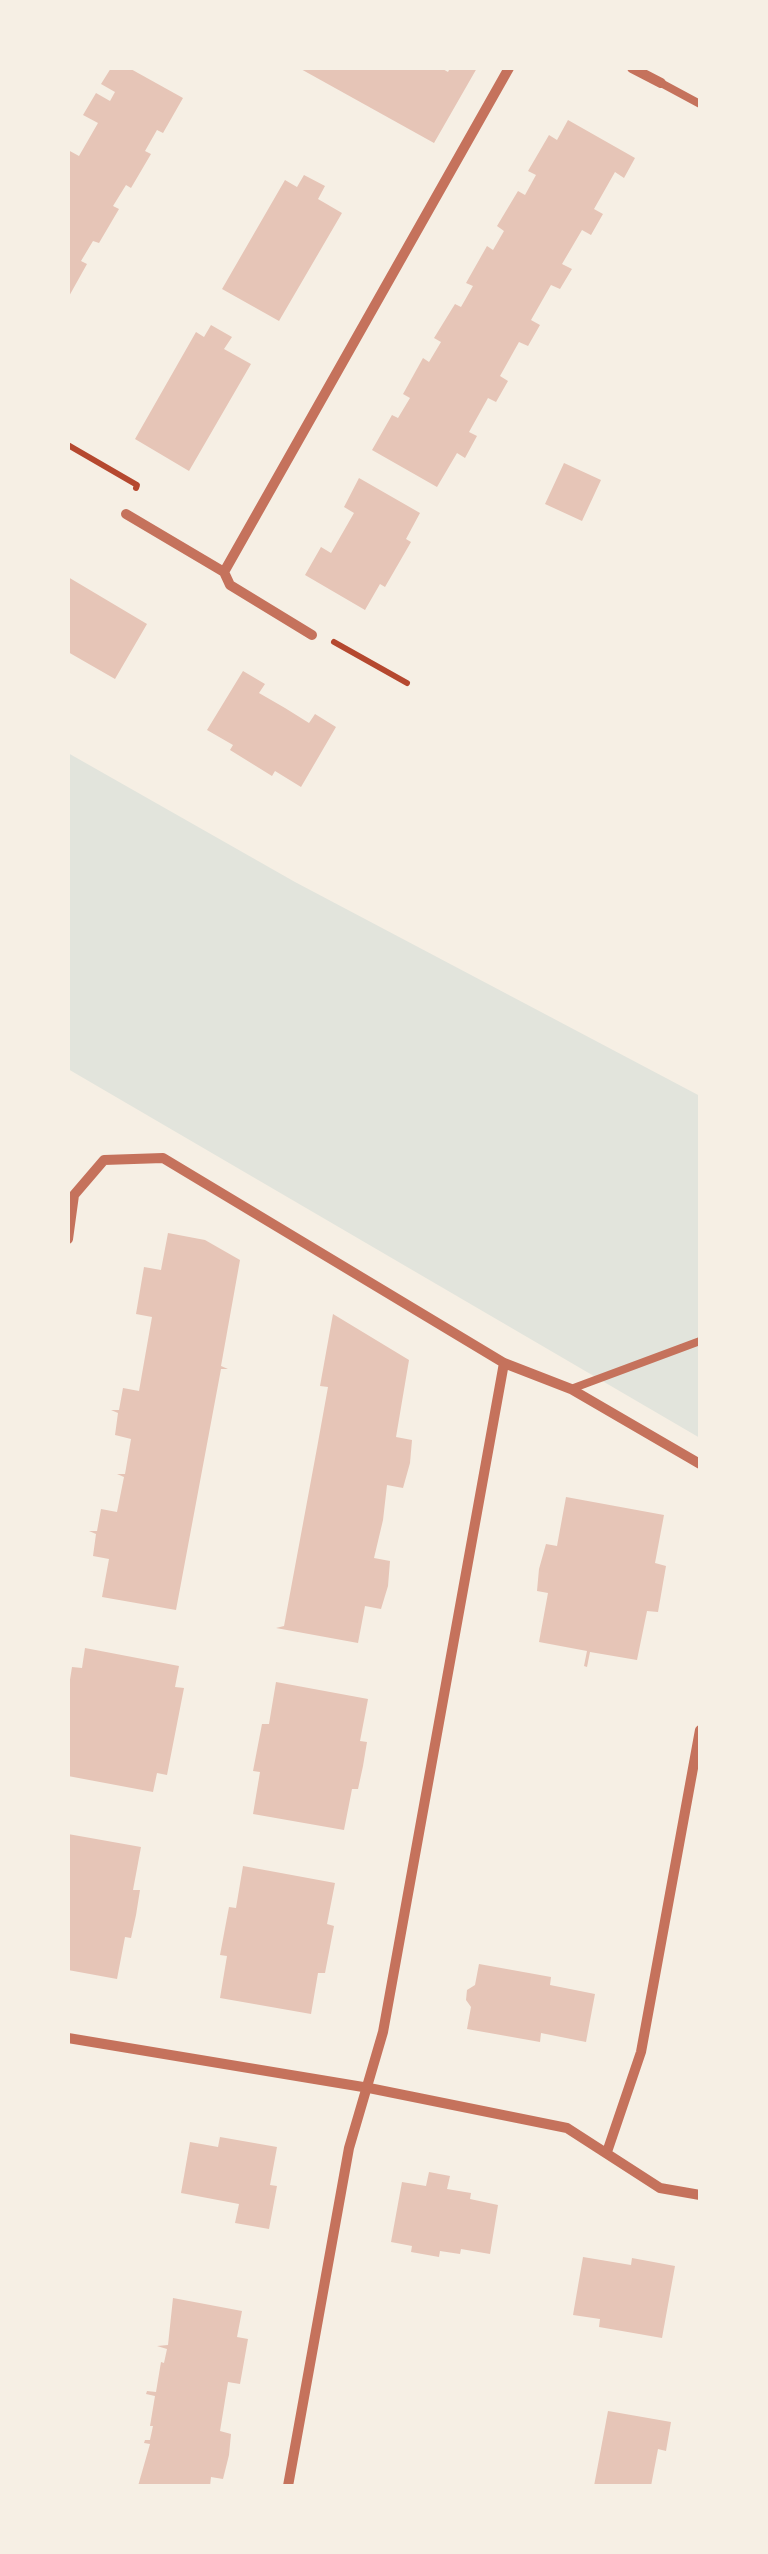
<!DOCTYPE html>
<style>
body{margin:0}
#map{position:relative;width:768px;height:2554px;overflow:hidden;background:#f6efe4;font-family:Jost,sans-serif}
canvas{display:block}
.frame{position:absolute;inset:0;border:70px solid #f6efe4;pointer-events:none}
</style>
<div id="map">
<canvas width="768" height="2554"></canvas>
<div class="frame"></div>
</div>
<script>
const g = document.querySelector('canvas').getContext('2d');
g.lineJoin = 'round';
function fillPath(path, color) {
  g.fillStyle = color;
  g.fill(path, 'evenodd');
}
function toPath(rows) {
  const path = new Path2D();
  for (const r of rows) {
    path.moveTo(r[0], r[1]);
    for (let i = 2; i < r.length; i += 2) path.lineTo(r[i], r[i + 1]);
  }
  return path;
}
function trace(path, color, width, dash) {
  g.strokeStyle = color;
  g.lineWidth = width;
  g.lineCap = dash ? 'butt' : 'round';
  g.setLineDash(dash || []);
  g.stroke(path);
}
fillPath(toPath([
 [68,753,295,882,700,1096,700,1438,68,1069]
]), '#e2e4dc');
fillPath(toPath([
 [111,68,129,68,183,98,163,133,157,130,145,151,151,154,131,188,126,185,113,206,119,209,99,243,93,241,81,261,87,264,68,298,68,150,79,156,98,123,83,115,96,93,110,101,115,92,101,84],
 [299,68,441,68,448,72,450,68,477,68,434,143],
 [568,120,635,158,624,178,615,172,594,209,603,214,591,235,582,230,562,264,572,269,560,289,551,285,531,320,540,325,528,346,519,342,500,376,508,381,496,402,488,398,469,432,477,436,465,458,457,453,437,487,372,450,392,415,398,418,410,398,403,394,423,358,429,362,441,342,434,338,455,304,461,307,473,286,466,283,487,246,493,250,504,231,497,226,518,191,525,195,536,175,528,171,549,135,557,140],
 [304,175,325,186,318,199,342,213,279,321,222,289,285,180,297,187],
 [211,325,232,337,224,349,251,364,189,471,135,439,196,332,204,337],
 [564,463,601,480,582,521,545,504],
 [359,478,420,513,406,539,411,542,385,587,380,584,365,610,305,575,321,547,331,553,354,513,344,507],
 [68,577,147,624,115,679,68,652],
 [243,671,265,684,259,693,285,708,309,723,315,714,336,727,301,787,275,771,272,776,230,750,233,745,207,730],
 [168,1233,205,1240,240,1260,221,1366,228,1369,221,1369,176,1610,102,1597,109,1559,93,1556,96,1534,89,1531,97,1531,101,1509,117,1512,124,1477,117,1474,125,1474,131,1439,115,1435,118,1413,111,1410,119,1410,123,1388,139,1391,152,1317,136,1314,144,1267,161,1270],
 [333,1314,409,1360,396,1437,412,1440,410,1463,403,1488,387,1485,383,1520,374,1558,390,1561,388,1586,381,1609,365,1606,358,1643,276,1628,284,1626,317,1448,328,1387,320,1386],
 [566,1497,664,1515,655,1563,666,1566,658,1612,647,1611,637,1660,590,1652,587,1667,584,1666,587,1651,539,1642,548,1593,537,1591,539,1569,546,1544,557,1546],
 [85,1648,179,1666,175,1687,184,1688,167,1775,157,1773,153,1792,68,1776,68,1692,72,1667,82,1668],
 [276,1682,368,1699,360,1741,367,1742,363,1766,358,1789,352,1789,344,1830,253,1814,260,1772,253,1771,262,1724,269,1724],
 [68,1834,141,1847,133,1890,140,1890,136,1915,131,1938,125,1937,117,1979,68,1970],
 [243,1866,335,1883,327,1924,334,1926,325,1973,318,1973,311,2014,220,1998,227,1956,220,1955,229,1907,236,1908],
 [479,1964,551,1977,550,1985,595,1994,586,2042,541,2033,540,2042,467,2029,471,2007,466,2000,467,1990,475,1985],
 [220,2137,277,2147,270,2185,277,2186,269,2229,235,2223,239,2204,181,2193,190,2142,218,2147],
 [429,2172,450,2176,447,2189,471,2193,470,2199,498,2205,490,2254,461,2249,460,2254,440,2251,439,2257,411,2252,412,2246,391,2242,402,2182,426,2186],
 [583,2257,631,2265,632,2258,675,2266,662,2338,599,2327,600,2319,573,2315],
 [173,2298,242,2311,237,2337,248,2339,240,2384,228,2382,220,2431,231,2434,229,2455,223,2479,211,2477,210,2486,138,2486,150,2444,144,2443,145,2440,150,2440,153,2426,150,2426,155,2396,146,2394,147,2391,156,2392,161,2362,164,2363,167,2349,157,2346,168,2345],
 [608,2411,671,2422,666,2451,658,2449,651,2486,594,2486]
]), '#e6c5b7');
trace(toPath([
 [68,445,137,485,136,488],
 [334,642,407,683]
]), '#b5482f', 6);
trace(toPath([
 [661,83,700,104],
 [571,1389,700,1341]
]), '#c5725c', 8);
trace(toPath([
 [632,68,661,83],
 [126,514,224,572,230,585,312,635],
 [224,572,509,68],
 [68,1239,74,1195,104,1160,163,1158,504,1363,571,1389,700,1464],
 [68,2038,369,2088,567,2128,660,2188,700,2195],
 [607,2152,641,2052,700,1730],
 [288,2486,349,2148,383,2032,504,1363]
]), '#c5725c', 10);
</script>
